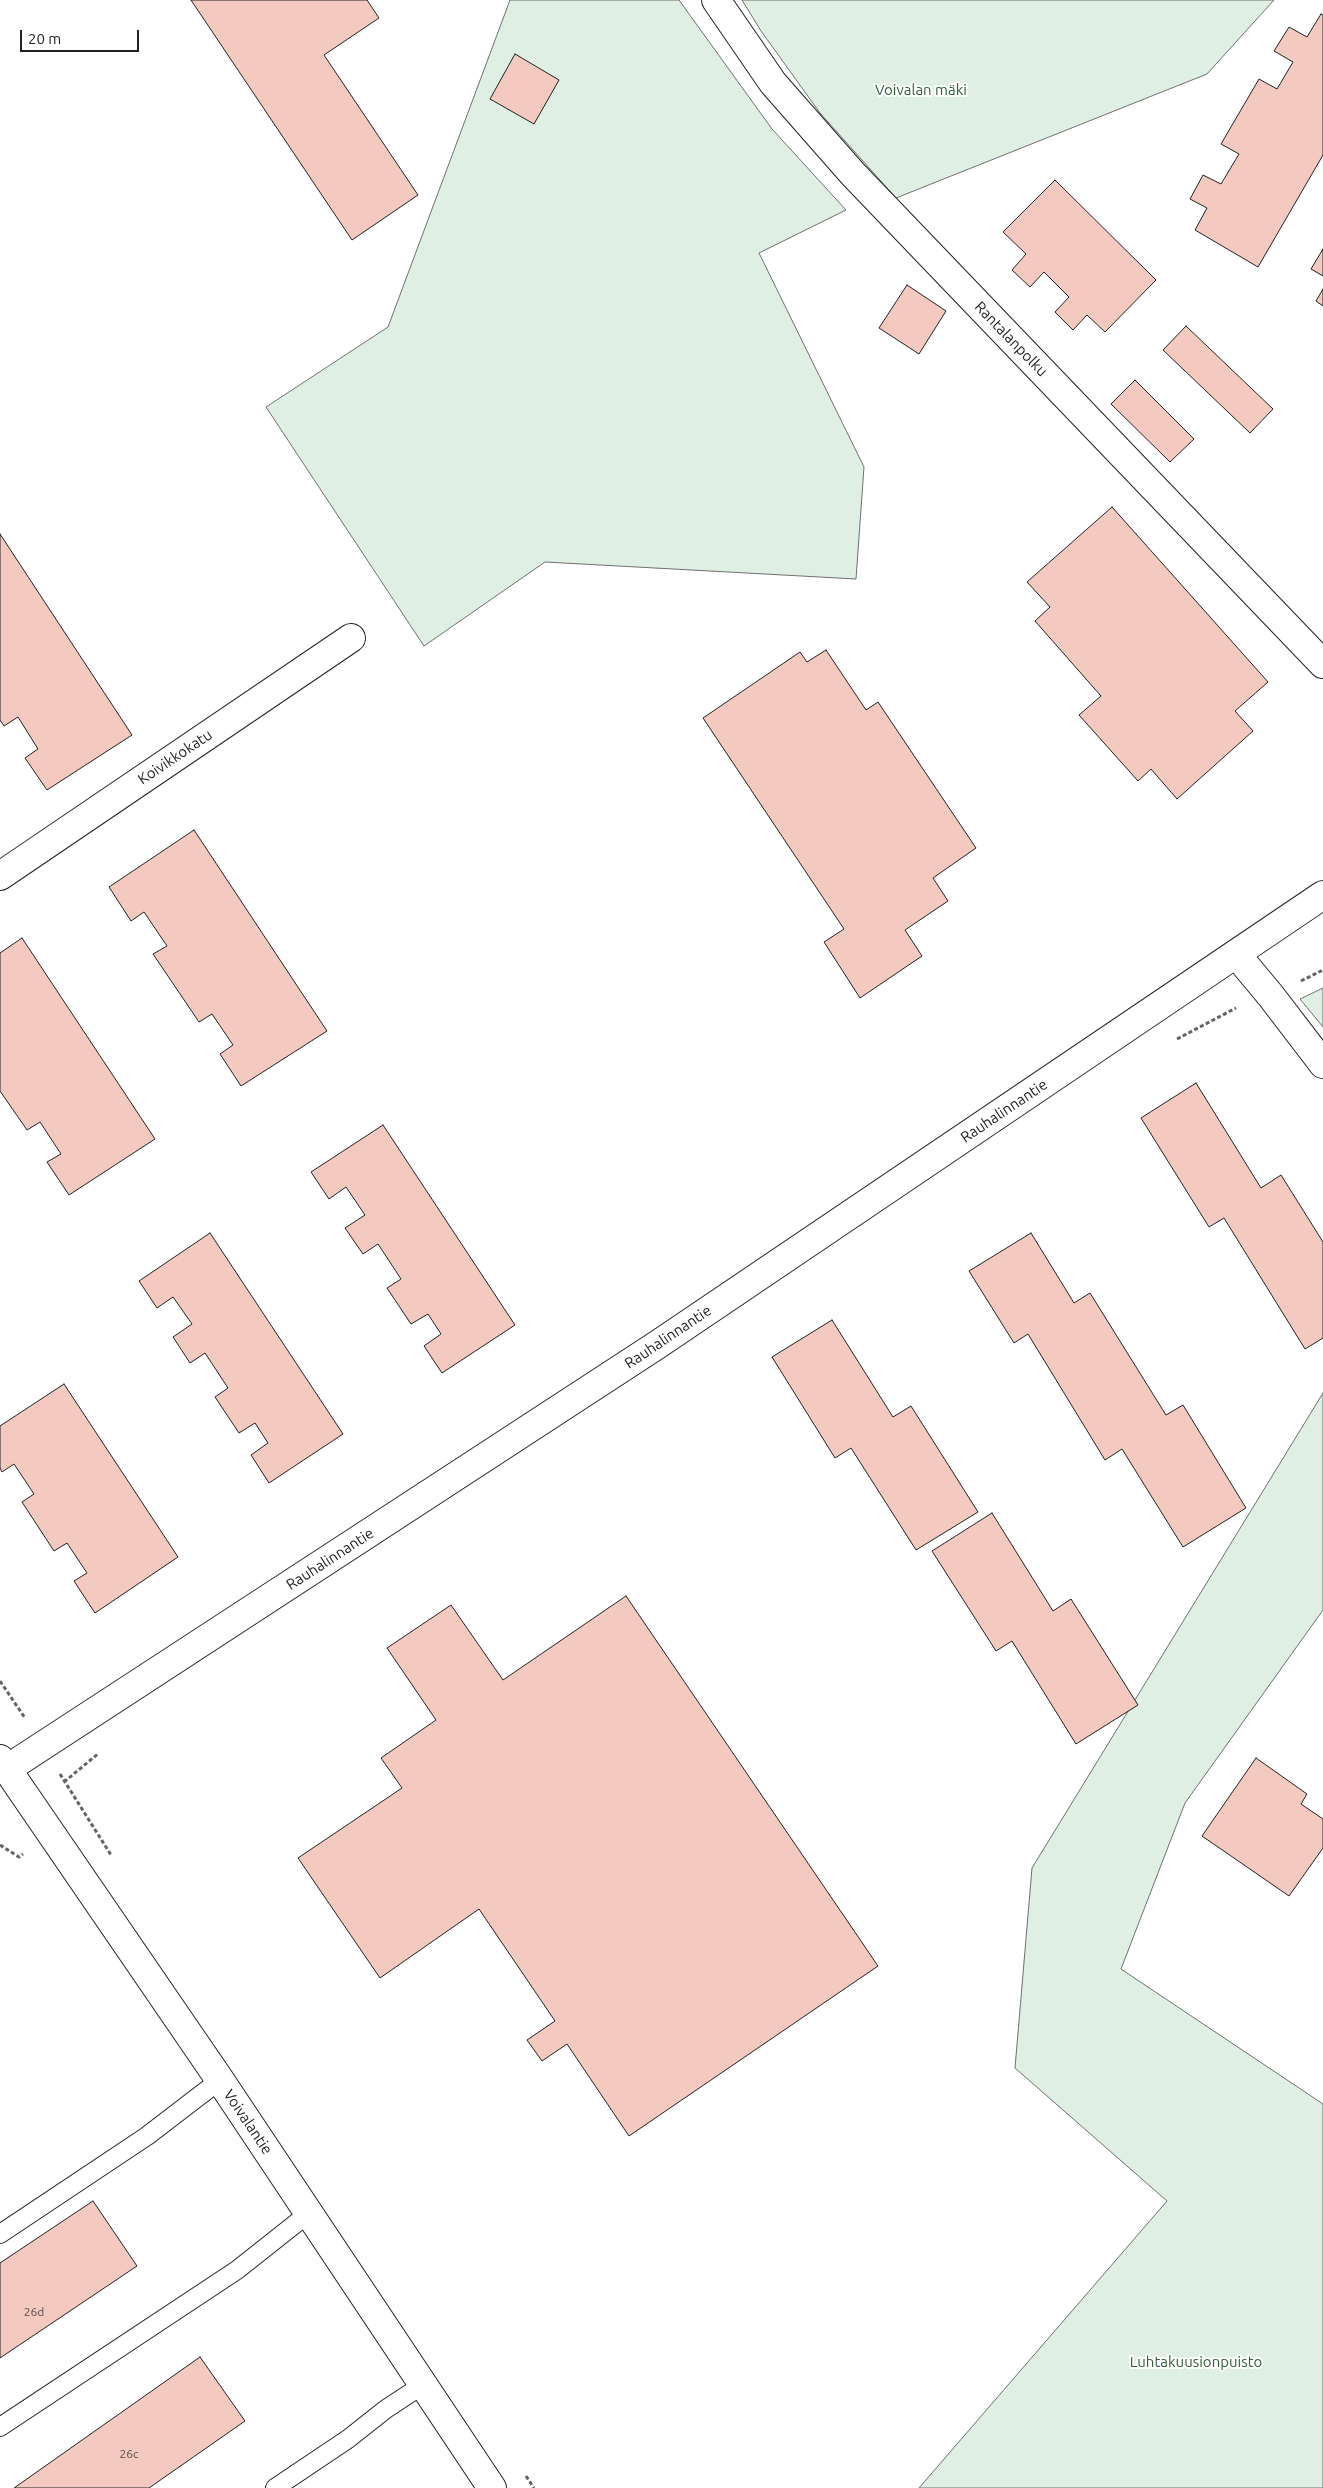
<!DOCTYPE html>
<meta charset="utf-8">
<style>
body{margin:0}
#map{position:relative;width:1323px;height:2488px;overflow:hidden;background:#fff;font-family:Ubuntu,sans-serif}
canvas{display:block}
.scale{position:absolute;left:20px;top:30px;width:119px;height:22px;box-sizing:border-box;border:2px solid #222;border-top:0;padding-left:6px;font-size:15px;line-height:18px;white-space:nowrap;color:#222;-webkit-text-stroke:4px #fff;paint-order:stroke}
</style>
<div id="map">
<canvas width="1323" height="2488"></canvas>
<div class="scale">20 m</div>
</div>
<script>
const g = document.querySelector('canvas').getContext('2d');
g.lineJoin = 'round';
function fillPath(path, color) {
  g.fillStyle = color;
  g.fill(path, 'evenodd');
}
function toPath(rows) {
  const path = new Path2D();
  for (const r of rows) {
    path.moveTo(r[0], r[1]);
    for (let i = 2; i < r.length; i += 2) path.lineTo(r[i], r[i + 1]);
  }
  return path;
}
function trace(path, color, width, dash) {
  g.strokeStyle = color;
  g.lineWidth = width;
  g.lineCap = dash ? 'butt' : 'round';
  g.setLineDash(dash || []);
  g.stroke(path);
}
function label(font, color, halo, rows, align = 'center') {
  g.font = font + ' Ubuntu,sans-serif';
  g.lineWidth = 4;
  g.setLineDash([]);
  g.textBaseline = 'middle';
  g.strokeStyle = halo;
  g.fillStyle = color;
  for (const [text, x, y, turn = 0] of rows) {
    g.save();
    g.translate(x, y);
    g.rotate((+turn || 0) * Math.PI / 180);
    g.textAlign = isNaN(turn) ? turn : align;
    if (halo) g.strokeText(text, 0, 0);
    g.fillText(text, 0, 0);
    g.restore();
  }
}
const green = toPath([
 [510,0,679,0,772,129,846,210,759,253,864,467,856,579,545,562,424,646,266,407,388,327,510,0],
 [742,0,1274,0,1207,74,896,198,820,113,761,31,742,0],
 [1323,988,1323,1027,1300,999,1323,988],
 [1323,1393,1323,1610,1185,1803,1121,1969,1323,2104,1323,2488,919,2488,1167,2201,1015,2068,1032,1868,1323,1393]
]);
fillPath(green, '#e0efe3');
trace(green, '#6f6f6f', 1);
const building = toPath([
 [191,0,367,0,379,18,324,55,418,195,352,240,191,0],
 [1321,14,1323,15,1323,155,1258,267,1195,230,1207,208,1190,199,1203,175,1221,184,1239,154,1221,144,1259,79,1277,89,1293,62,1274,51,1289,27,1307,37,1321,14],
 [515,54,559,80,534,124,490,99,515,54],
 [1055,180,1156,280,1105,332,1087,315,1073,330,1055,312,1069,297,1044,272,1030,287,1012,270,1026,254,1003,232,1055,180],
 [1323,249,1323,276,1311,269,1323,249],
 [907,285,946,311,919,354,879,328,907,285],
 [1323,289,1323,306,1316,301,1323,289],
 [1186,326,1273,409,1250,433,1163,350,1186,326],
 [1135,380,1194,439,1170,462,1111,404,1135,380],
 [1112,507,1268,682,1235,711,1253,731,1177,799,1151,769,1138,781,1079,715,1101,696,1035,621,1050,607,1027,582,1112,507],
 [0,534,132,735,47,790,25,758,38,749,18,717,4,726,0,720,0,534],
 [826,650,866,710,878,702,976,848,933,878,948,901,905,930,922,956,860,998,824,942,844,929,703,718,800,652,807,662,826,650],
 [194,830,327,1031,241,1086,220,1054,233,1045,212,1014,199,1022,153,954,167,946,144,912,131,921,109,887,194,830],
 [22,938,155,1139,69,1195,47,1162,61,1154,40,1122,27,1130,0,1091,0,953,22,938],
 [1196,1083,1261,1188,1281,1175,1323,1242,1323,1338,1305,1349,1224,1218,1209,1227,1141,1118,1196,1083],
 [383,1125,515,1325,442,1373,424,1346,441,1334,428,1314,411,1324,387,1288,401,1279,378,1244,363,1254,345,1228,365,1215,346,1187,329,1199,311,1172,383,1125],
 [210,1233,343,1434,269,1483,251,1455,268,1443,255,1423,239,1433,215,1397,228,1388,205,1353,190,1363,173,1337,192,1324,173,1297,157,1308,139,1281,210,1233],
 [1031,1233,1074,1303,1090,1293,1166,1415,1183,1405,1246,1508,1183,1547,1122,1449,1105,1460,1028,1334,1014,1343,969,1271,1031,1233],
 [832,1320,893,1417,911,1406,978,1512,916,1550,851,1448,835,1458,772,1357,832,1320],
 [64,1384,178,1557,95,1613,74,1581,87,1573,67,1543,54,1551,22,1502,34,1494,14,1464,2,1472,0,1468,0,1426,64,1384],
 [992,1513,1053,1611,1071,1599,1138,1705,1076,1744,1012,1641,996,1651,932,1551,992,1513],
 [626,1596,878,1966,629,2136,567,2044,542,2061,527,2040,555,2021,479,1909,380,1978,298,1858,402,1788,381,1758,436,1720,387,1648,451,1605,503,1680,626,1596],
 [1256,1758,1307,1794,1301,1804,1323,1819,1323,1848,1289,1896,1202,1836,1256,1758],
 [93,2201,137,2266,0,2358,0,2263,93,2201],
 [200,2357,245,2421,149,2488,14,2488,200,2357]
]);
fillPath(building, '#f3c9c0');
trace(building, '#222', 1);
const service = toPath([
 [0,2234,147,2136,220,2080],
 [0,2427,237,2270,309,2213],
 [275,2488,348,2439,386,2409,424,2384]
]);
const minor = toPath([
 [716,0,773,83,853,174,1323,664],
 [0,876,351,638],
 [1236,954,1271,996,1323,1064]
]);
const tertiary = toPath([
 [0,1759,220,2080,492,2488],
 [7,1769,657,1345,1323,895]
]);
trace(service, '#222', 20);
trace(minor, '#222', 30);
trace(tertiary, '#222', 30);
trace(toPath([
 [1301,981,1323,970],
 [1177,1039,1236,1008],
 [0,1681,25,1718],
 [60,1774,111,1855],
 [64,1782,99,1753],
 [0,1845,19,1857,23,1854],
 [526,2476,534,2488]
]), '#646464', 3, [4, 2.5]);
trace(service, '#fff', 18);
trace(minor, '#fff', 28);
trace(tertiary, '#fff', 28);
label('12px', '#564c4a', null, [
 ["26d",34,2312],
 ["26c",129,2454]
]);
label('15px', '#2f5e38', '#fff', [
 ["Voivalan mäki",921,90],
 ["Luhtakuusionpuisto",1196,2362]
]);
label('15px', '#222', '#fff', [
 ["Rantalanpolku",1011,339,46],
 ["Koivikkokatu",175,757,-34],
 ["Rauhalinnantie",1004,1111,-34],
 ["Rauhalinnantie",668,1337,-34],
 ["Rauhalinnantie",330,1559,-33],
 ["Voivalantie",248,2122,56]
]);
</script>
